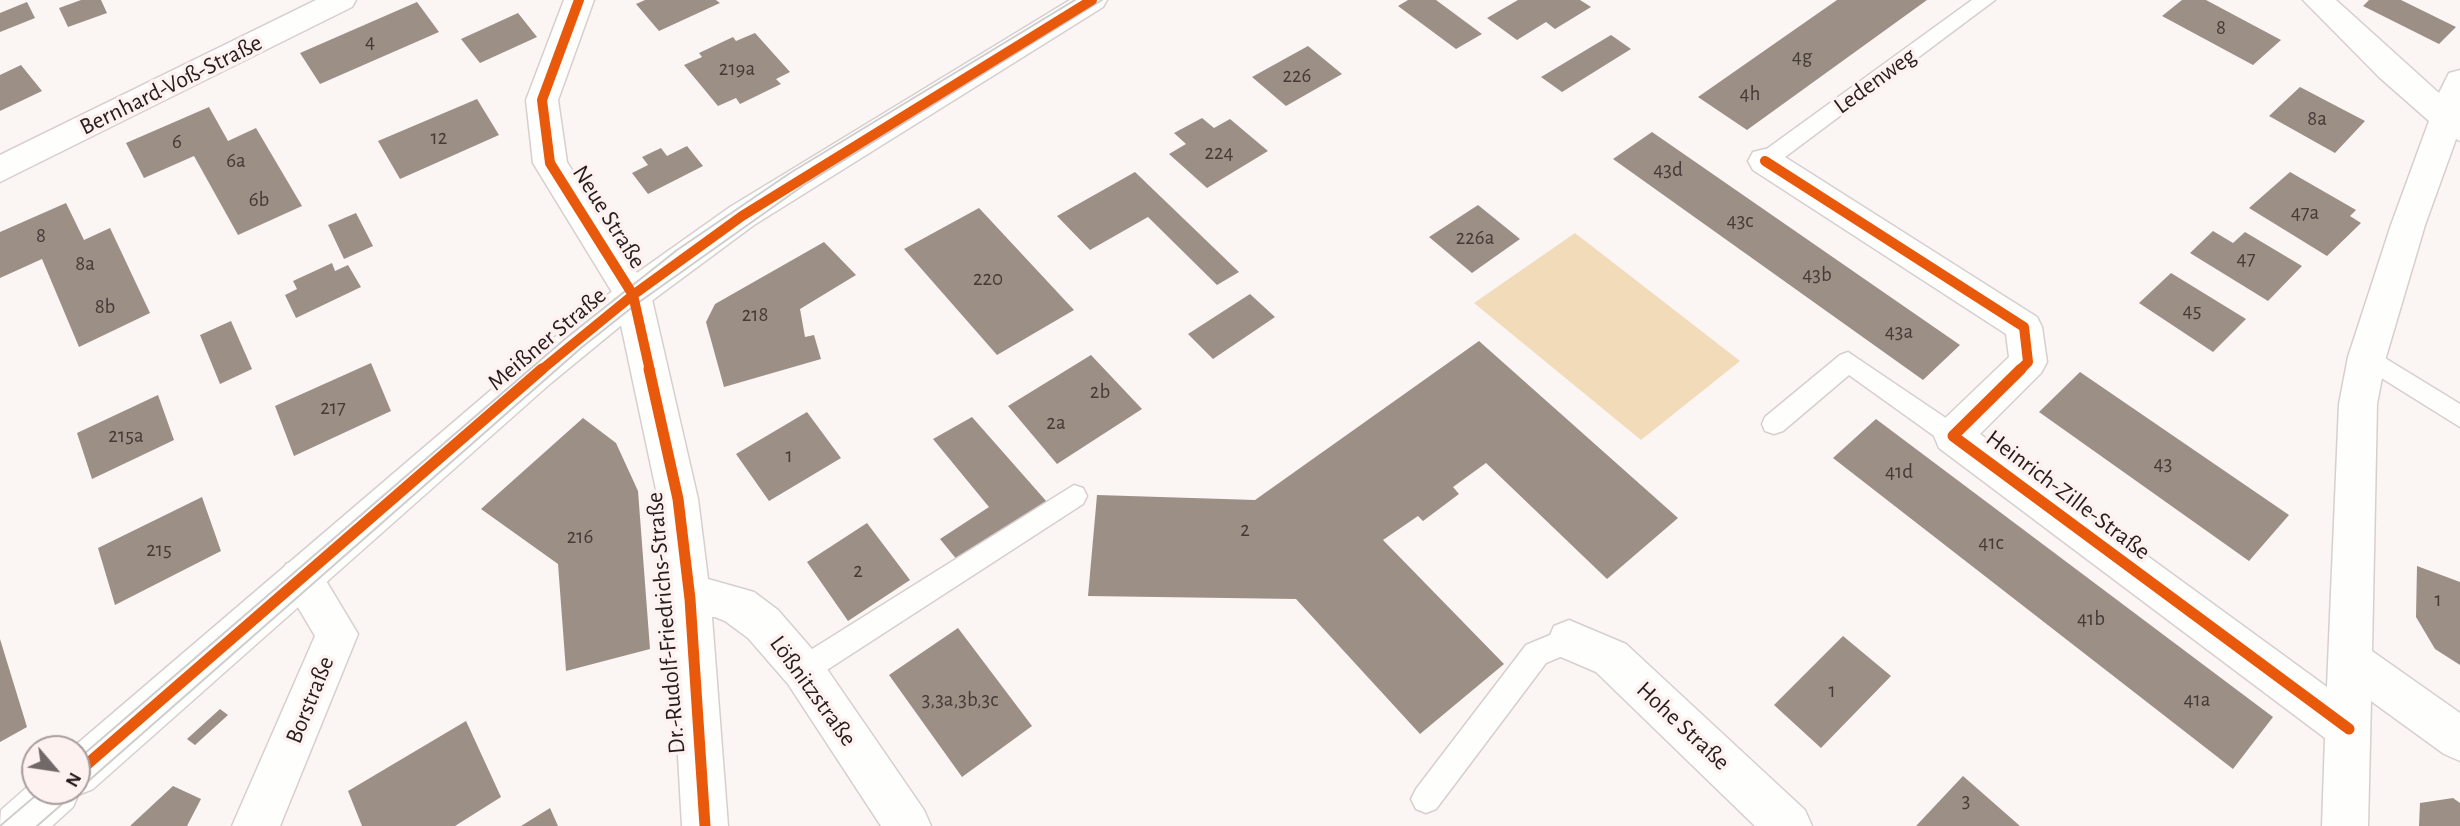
<!DOCTYPE html>
<meta charset="utf-8">
<style>
body{margin:0}
#map{position:relative;width:2460px;height:826px;overflow:hidden;background:#fbf5f4;font-family:"Alegreya Sans",sans-serif}
canvas{display:block}
.north{position:absolute;left:21px;top:735px;width:70px;height:70px;box-sizing:border-box;background:#fef2f1;border:2px solid #a89d9c;border-radius:50%;rotate:119deg;font-size:19px;font-weight:700;line-height:28px;text-align:center;color:#271d1c}
.north::after{content:'';display:block;margin:auto;width:24px;height:32px;background:#716968;clip-path:polygon(50% 0,100% 100%,50% 72%,0 100%)}
</style>
<div id="map">
<canvas width="2460" height="826"></canvas>
<div class="north">N</div>
</div>
<script>
const g = document.querySelector('canvas').getContext('2d');
g.lineJoin = 'round';
function fillPath(path, color) {
  g.fillStyle = color;
  g.fill(path, 'evenodd');
}
function toPath(rows) {
  const path = new Path2D();
  for (const r of rows) {
    path.moveTo(r[0], r[1]);
    for (let i = 2; i < r.length; i += 2) path.lineTo(r[i], r[i + 1]);
  }
  return path;
}
function trace(path, color, width, dash) {
  g.strokeStyle = color;
  g.lineWidth = width;
  g.lineCap = dash ? 'butt' : 'round';
  g.setLineDash(dash || []);
  g.stroke(path);
}
function label(font, color, halo, rows, align = 'center') {
  g.font = font + ' "Alegreya Sans",sans-serif';
  g.lineWidth = 7;
  g.setLineDash([]);
  g.textBaseline = 'middle';
  g.strokeStyle = halo;
  g.fillStyle = color;
  for (const [text, x, y, turn = 0] of rows) {
    g.save();
    g.translate(x, y);
    g.rotate((+turn || 0) * Math.PI / 180);
    g.textAlign = isNaN(turn) ? turn : align;
    if (halo) g.strokeText(text, 0, 0);
    g.fillText(text, 0, 0);
    g.restore();
  }
}
fillPath(toPath([
 [1575,233,1740,361,1641,440,1474,303]
]), '#f2dbb9');
fillPath(toPath([
 [81,0,101,0,107,13,68,27,59,8],
 [645,0,716,0,720,3,659,31,636,4],
 [1408,0,1436,0,1482,34,1456,49,1398,6],
 [1518,0,1580,0,1591,7,1555,29,1546,22,1517,40,1487,18],
 [1837,0,1927,0,1747,130,1698,97],
 [2182,0,2206,0,2281,40,2253,65,2162,16],
 [2369,0,2401,0,2456,27,2439,44,2363,6],
 [27,2,35,18,0,32,0,13],
 [417,2,439,32,320,84,300,53],
 [518,13,537,37,480,63,461,39],
 [755,33,790,72,776,79,781,84,740,104,736,98,718,106,684,65,702,57,699,53,733,37,736,41],
 [1611,35,1631,49,1562,92,1541,77],
 [1308,46,1342,74,1286,106,1252,77],
 [21,65,42,91,0,111,0,75],
 [2300,87,2365,121,2335,153,2269,116],
 [477,99,499,135,400,179,378,141],
 [209,107,228,141,256,128,302,206,238,235,194,156,144,178,126,143],
 [1202,118,1214,128,1230,119,1268,151,1207,188,1169,154,1186,144,1174,133],
 [1652,132,1876,287,1960,345,1923,380,1613,159],
 [687,146,703,166,648,194,632,173,648,165,642,157,661,148,667,156],
 [1135,172,1239,272,1217,285,1148,217,1090,250,1057,216],
 [2290,172,2356,210,2350,216,2361,223,2327,256,2249,208],
 [66,203,84,240,110,228,150,313,79,347,42,259,0,278,0,232],
 [1478,205,1520,239,1472,273,1429,237],
 [979,208,1074,310,997,355,904,249],
 [356,213,373,246,344,259,328,225],
 [2213,231,2233,243,2245,232,2302,266,2268,301,2190,253],
 [824,242,856,275,800,309,805,337,814,335,821,359,724,387,706,322,715,304],
 [332,263,335,271,348,265,361,287,296,318,285,295,297,289,293,281],
 [2171,273,2246,319,2213,352,2139,303],
 [1250,294,1275,317,1213,359,1188,334],
 [231,321,252,369,220,384,200,335],
 [1479,341,1678,518,1607,579,1486,463,1453,487,1459,494,1423,521,1418,516,1383,540,1504,664,1420,734,1296,599,1088,596,1097,495,1255,500],
 [1091,355,1142,409,1057,464,1008,406],
 [371,363,391,411,294,456,275,406],
 [2080,372,2289,515,2249,561,2039,412],
 [158,395,174,440,92,479,77,433],
 [807,412,841,458,769,501,736,454],
 [972,417,1047,502,958,561,940,539,989,507,933,439],
 [583,418,616,443,638,491,650,649,566,671,558,564,481,509],
 [1876,419,2273,717,2233,769,1833,458],
 [202,497,221,551,115,605,98,548],
 [867,523,910,580,848,621,807,562],
 [2417,566,2460,582,2460,665,2435,649,2416,617],
 [958,628,1032,726,962,777,889,675],
 [1843,636,1891,676,1821,748,1774,705],
 [0,639,27,727,0,742],
 [220,709,228,715,195,745,187,739],
 [466,721,501,797,455,826,362,826,348,791],
 [1963,776,2020,826,1916,826],
 [173,786,201,799,187,826,130,826],
 [2453,798,2460,803,2460,826,2419,826,2420,803],
 [550,808,558,826,521,826]
]), '#9c8f86');
const lane = toPath([
 [1972,0,1995,0,1773,166,1757,166,1754,161,1757,156,1972,0],
 [2367,347,2460,404,2460,427,2359,364,2355,357,2359,350,2367,347],
 [1848,352,1962,429,1965,436,1962,443,1953,446,1944,443,1849,375,1783,431,1774,434,1765,431,1762,424,1765,417,1840,355,1848,352],
 [1074,485,1083,488,1087,496,1083,504,813,679,803,683,793,679,789,670,793,661,1074,485],
 [1569,627,1579,631,1583,640,1579,649,1546,663,1436,809,1426,813,1416,809,1411,799,1416,789,1526,645,1569,627]
]);
const street = toPath([
 [316,0,356,0,352,7,0,182,0,155,316,0],
 [564,0,594,0,558,100,567,162,651,295,698,499,708,579,754,592,778,610,818,656,924,810,931,826,881,826,788,684,748,638,725,621,715,617,712,617,728,826,682,826,669,599,658,499,615,297,533,163,526,100,564,0],
 [2303,0,2336,0,2439,93,2449,73,2460,70,2460,141,2456,139,2425,225,2386,357,2377,404,2372,651,2460,713,2460,761,2444,754,2371,701,2368,826,2322,826,2325,738,1939,448,1934,436,1939,424,2009,357,2006,334,1753,170,1748,161,1753,152,1765,149,1777,152,2037,317,2042,327,2047,362,2041,373,1980,434,2327,687,2339,404,2348,357,2391,225,2429,121,2379,77,2303,0],
 [301,558,316,564,358,634,280,826,232,826,315,636,280,577,286,564,301,558],
 [1569,620,1626,644,1805,810,1812,826,1755,826,1596,672,1554,654,1548,640,1554,626,1569,620]
]);
const secondary = toPath([
 [1070,0,1107,0,1103,7,754,225,646,305,551,383,93,789,78,795,73,807,52,826,0,826,1,810,35,780,35,791,77,791,77,749,71,749,525,361,620,285,730,207,1070,0]
]);
trace(lane, '#d7cfce', 3);
trace(street, '#d7cfce', 3);
trace(secondary, '#d7cfce', 3);
fillPath(lane, '#fefefd');
fillPath(street, '#fefefd');
fillPath(secondary, '#fefefd');
trace(toPath([
 [77,760,566,338,677,250,790,173,1075,0],
 [77,791,581,348,635,305,804,185,1102,0],
 [0,826,41,791],
 [37,826,77,791]
]), '#cfcdcd', 2);
trace(toPath([
 [579,0,542,100,550,163,633,295,650,371],
 [1765,161,2024,327,2028,362,2019,371],
 [540,371,633,295,742,216,1092,0]
]), '#e8590c', 10);
trace(toPath([
 [649,369,678,499,690,599,705,826],
 [2021,369,1953,436,2349,729],
 [77,773,542,369]
]), '#e8590c', 11);
label('21px', '#443a36', null, [
 ["8",2221,28],
 ["4",370,42],
 ["4g",1802,57],
 ["219a",737,69],
 ["226",1297,76],
 ["4h",1750,94],
 ["8a",2317,119],
 ["12",439,138],
 ["6",177,142],
 ["224",1219,153],
 ["6a",236,161],
 ["43d",1668,170],
 ["6b",259,200],
 ["47a",2305,213],
 ["43c",1740,221],
 ["8",41,236],
 ["226a",1475,238],
 ["47",2246,259],
 ["8a",85,264],
 ["43b",1817,275],
 ["220",988,279],
 ["8b",105,307],
 ["45",2192,311],
 ["218",755,315],
 ["43a",1899,332],
 ["2b",1100,392],
 ["217",333,408],
 ["2a",1056,423],
 ["215a",126,436],
 ["1",789,456],
 ["43",2163,464],
 ["41d",1899,472],
 ["2",1245,530],
 ["216",580,537],
 ["41c",1991,543],
 ["215",159,550],
 ["2",858,571],
 ["1",2438,600],
 ["41b",2091,619],
 ["1",1832,691],
 ["3,3a,3b,3c",960,700],
 ["41a",2197,700],
 ["3",1966,801]
]);
label('24px', '#271d1c', '#fef2f1', [
 ["Ledenweg",1875,81,-36],
 ["Bernhard-Voß-Straße",171,85,-26],
 ["Neue Straße",609,217,58],
 ["Meißner Straße",547,339,-40],
 ["Heinrich-Zille-Straße",2068,495,37],
 ["Dr.-Rudolf-Friedrichs-Straße",666,623,-95],
 ["Lößnitzstraße",813,691,54],
 ["Borstraße",310,700,-68],
 ["Hohe Straße",1683,726,43]
]);
</script>
